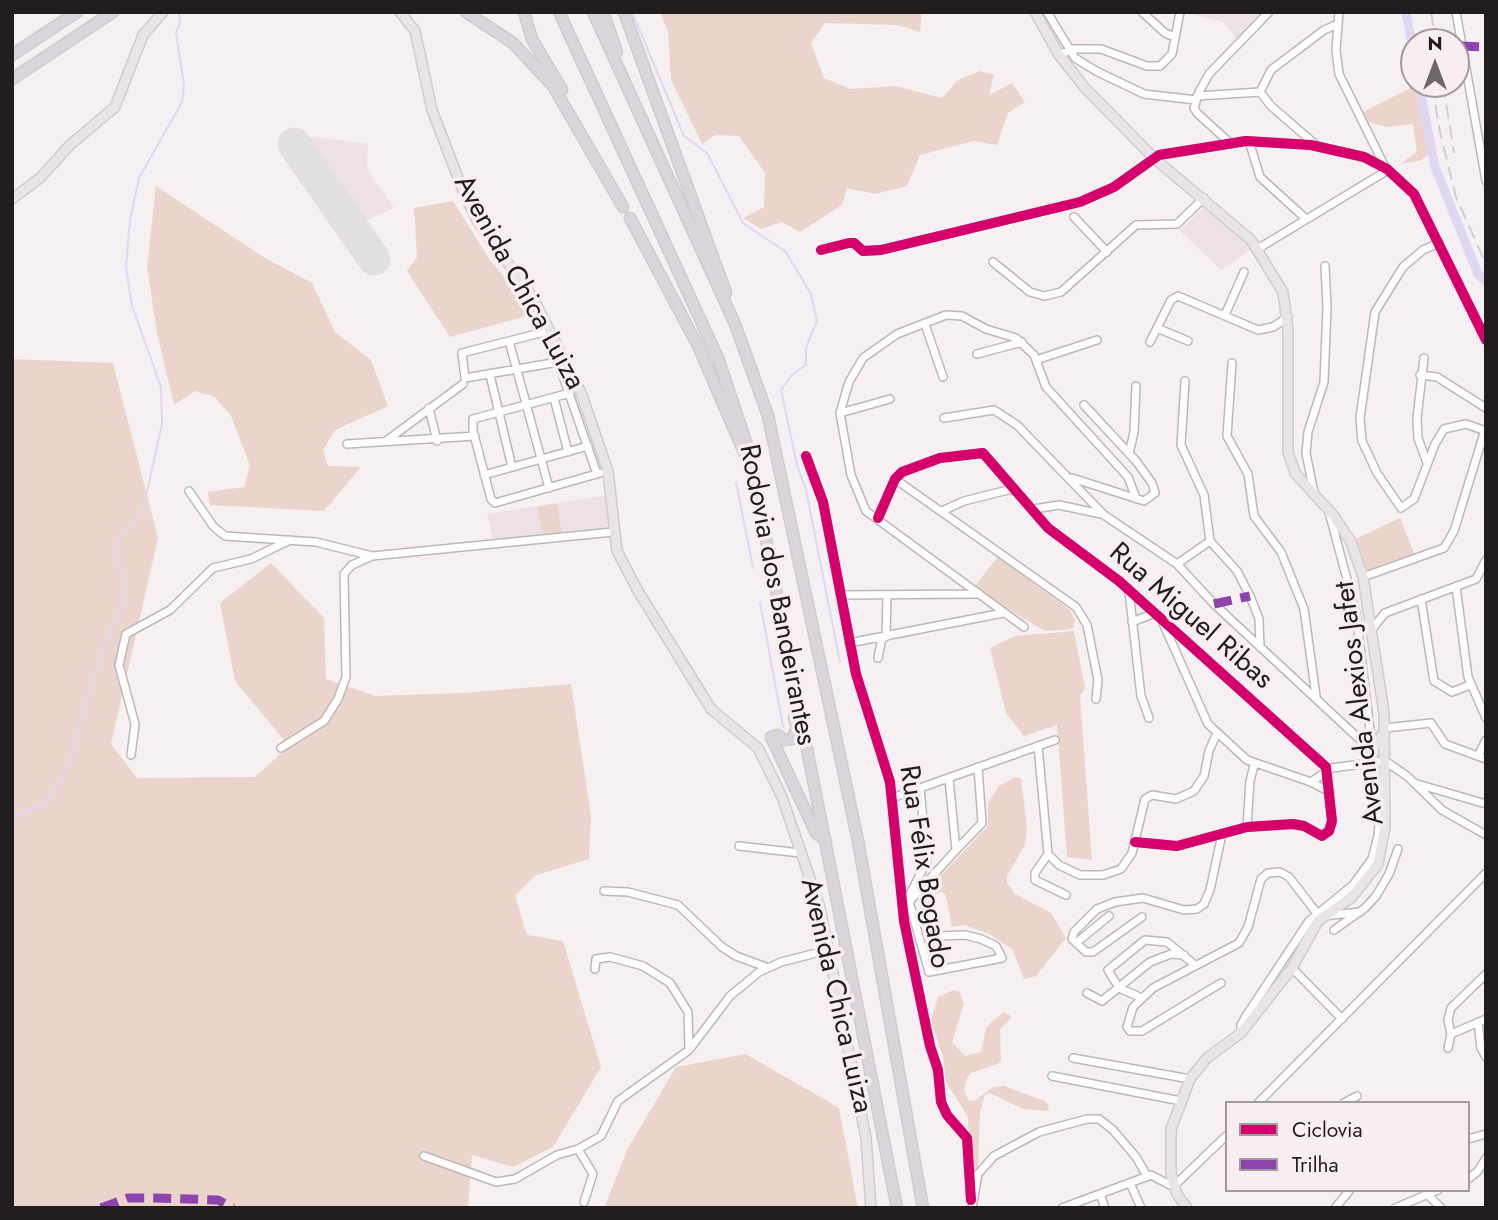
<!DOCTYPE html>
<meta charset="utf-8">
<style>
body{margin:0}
#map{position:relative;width:1498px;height:1220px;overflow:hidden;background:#f6f0f2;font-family:Jost,sans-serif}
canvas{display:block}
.frame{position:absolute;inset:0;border:14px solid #211d1f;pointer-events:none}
.legend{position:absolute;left:1225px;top:1101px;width:245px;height:91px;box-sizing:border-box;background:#f8eef1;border:2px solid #a29a9d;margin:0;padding:9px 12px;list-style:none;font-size:21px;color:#211d1f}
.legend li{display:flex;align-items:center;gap:14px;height:35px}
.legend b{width:35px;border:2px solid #a29a9d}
.north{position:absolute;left:1400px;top:28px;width:70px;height:70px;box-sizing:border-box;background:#f8eef1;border:2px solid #a29a9d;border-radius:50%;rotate:0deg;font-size:19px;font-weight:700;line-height:28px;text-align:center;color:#211d1f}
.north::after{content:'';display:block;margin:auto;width:24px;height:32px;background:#6c6769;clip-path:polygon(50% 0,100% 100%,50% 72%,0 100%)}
</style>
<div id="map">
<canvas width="1498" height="1220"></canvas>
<div class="frame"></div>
<ul class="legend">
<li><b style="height:9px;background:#d6006c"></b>Ciclovia</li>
<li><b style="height:9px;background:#8e44ad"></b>Trilha</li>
</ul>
<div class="north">N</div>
</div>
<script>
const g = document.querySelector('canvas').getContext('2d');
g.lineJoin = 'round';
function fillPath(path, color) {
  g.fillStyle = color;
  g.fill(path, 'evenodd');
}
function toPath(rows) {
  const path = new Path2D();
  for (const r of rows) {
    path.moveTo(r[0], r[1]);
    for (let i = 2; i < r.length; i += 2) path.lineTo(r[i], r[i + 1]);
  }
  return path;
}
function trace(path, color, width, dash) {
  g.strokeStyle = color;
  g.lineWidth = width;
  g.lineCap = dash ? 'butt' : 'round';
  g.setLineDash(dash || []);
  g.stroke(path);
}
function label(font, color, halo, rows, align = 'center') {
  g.font = font + ' Jost,sans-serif';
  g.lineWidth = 7;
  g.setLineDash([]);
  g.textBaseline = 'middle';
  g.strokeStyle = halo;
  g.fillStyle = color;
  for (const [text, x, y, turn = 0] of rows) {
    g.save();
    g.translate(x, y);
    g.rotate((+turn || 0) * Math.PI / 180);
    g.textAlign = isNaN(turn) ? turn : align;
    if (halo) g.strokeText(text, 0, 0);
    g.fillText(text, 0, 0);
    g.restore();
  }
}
fillPath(toPath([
 [1184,12,1263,12,1237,39,1223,22],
 [315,137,368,144,367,169,394,208,358,224,379,255,369,263,288,148,299,140],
 [1205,205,1253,248,1221,270,1180,231],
 [607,495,609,528,494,543,487,514]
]), '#ede1e5');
fillPath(toPath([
 [660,12,922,12,920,32,898,25,825,23,811,43,824,78,850,89,896,86,942,98,958,80,980,71,994,75,989,95,1012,83,1025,102,1008,113,997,145,973,141,920,155,907,186,875,194,847,188,842,205,800,232,782,222,761,229,743,218,764,207,765,173,739,136,715,135,702,144,671,80,668,32],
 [1418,84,1429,154,1422,160,1401,164,1417,151,1413,124,1387,127,1366,121,1361,113],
 [156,186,265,258,312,283,335,332,371,360,388,406,335,430,323,450,328,466,361,467,324,511,210,505,208,492,244,487,250,466,231,416,215,397,195,391,174,405,157,333,147,267],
 [453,201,490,260,523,300,527,316,450,337,407,271,417,257,414,208],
 [12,359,113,363,158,538,111,744,137,778,255,777,289,746,235,681,220,603,271,563,324,618,326,679,375,696,463,693,571,684,591,816,589,859,536,875,515,896,527,935,563,941,601,1067,553,1147,513,1167,472,1155,468,1208,12,1208],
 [557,504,562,534,543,537,537,507],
 [1400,518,1416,558,1365,574,1353,540],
 [998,557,1070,610,1075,620,1073,629,1045,631,973,588],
 [1074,631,1085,688,1080,696,1092,860,1067,857,1057,725,1024,736,1006,713,990,648,1015,636],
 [1015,777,1021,778,1027,828,1025,845,1007,876,1007,883,1015,894,1051,913,1066,938,1036,976,1024,979,1012,949,989,934,965,925,952,927,946,896,942,892,929,896,926,891,988,826,988,803,999,786],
 [954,990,960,992,964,1004,952,1042,965,1056,981,1052,986,1028,995,1019,1004,1012,1012,1017,1000,1029,1001,1060,998,1064,971,1073,967,1078,964,1090,968,1100,974,1101,993,1087,1004,1086,1045,1101,1049,1106,1047,1111,1023,1109,990,1093,985,1095,980,1112,978,1168,975,1173,970,1170,968,1117,946,1082,943,1057,931,1021,938,997],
 [746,1054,839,1108,858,1208,604,1208,628,1148,676,1067]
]), '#ebd4cb');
trace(toPath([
 [632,12,684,136,707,153,743,223,786,252,811,294,817,321,806,347,806,365,792,375,781,390,797,465,806,490,840,662],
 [736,482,753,568],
 [760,602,783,727],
 [12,818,46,803,67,767,105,641,125,598,126,588,116,552,116,541,143,510,162,424,161,387,132,306,126,267,130,220,139,178,182,102,184,85,176,32,180,24,179,12]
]), '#e0d6f1', 2);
trace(toPath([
 [1406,12,1414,56],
 [1419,84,1435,167,1478,274,1486,281]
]), '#e0d6f1', 9);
trace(toPath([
 [294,144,374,259]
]), '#e2dfe0', 33);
const minor = toPath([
 [1047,12,1075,58,1096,71,1144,94,1196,100],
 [1142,12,1165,33,1175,37],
 [1339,12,1336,50,1339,74,1385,167],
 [1456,12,1486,181],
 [1059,55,1072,49,1101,49,1147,66,1160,66,1172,54,1180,12],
 [1197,96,1260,92],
 [1249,141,1260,177,1305,218],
 [1231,144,1197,113,1194,108,1199,92,1209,74,1269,12],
 [1316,145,1271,106,1260,92,1271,70,1324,30,1338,24],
 [1074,217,1107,252],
 [1439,243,1423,250,1403,267,1375,312,1360,418,1362,441,1377,473,1401,508,1414,499,1435,444,1444,429,1466,424,1486,431],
 [1259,248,1388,170],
 [821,250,849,243,854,243,863,251,881,250,1080,202,1114,187,1159,155,1246,141,1311,145,1364,157,1387,169,1414,194,1486,340],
 [993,262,1030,292,1044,296,1061,292,1136,225,1177,224,1204,198],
 [1225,315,1244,272],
 [925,324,943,377],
 [1157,328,1188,341],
 [548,331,462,353,465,378,558,362,597,474],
 [509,341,549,488],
 [1150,342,1171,300,1178,296,1258,330,1273,327,1288,317],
 [977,354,1022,342],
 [1424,358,1417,418,1418,438,1427,463],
 [1036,360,1097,340],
 [1232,363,1227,436,1248,474,1254,516,1281,552,1304,609,1316,696],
 [490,375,512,467],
 [1420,375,1437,377,1486,408],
 [1185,381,1181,445,1204,495,1210,541],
 [570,393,473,419,473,431,491,499,495,503,600,473],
 [554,398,568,452],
 [429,408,437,441],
 [840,413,890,399],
 [944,418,994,410,1017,425,1104,515,1177,564,1214,604,1370,749],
 [386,441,463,384],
 [347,444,475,436],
 [1129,454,1134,432,1136,386],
 [806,456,823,502,856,674,890,782,904,921,930,1046,938,1070,941,1102,947,1115,967,1138,971,1200],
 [484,475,588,446],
 [1072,478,1144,501,1155,493,1152,483,1136,461,1084,405],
 [895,479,1076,607,1087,625,1098,680,1096,699],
 [189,491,213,526,225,536,316,542,372,556,613,532],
 [1314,493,1306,453,1308,432,1324,382,1327,307,1325,266],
 [1034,509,1059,505,1101,514],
 [942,511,964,501,1012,489],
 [878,518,895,479,902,472,940,458,983,453,1048,528,1119,581,1326,767,1332,821,1329,831,1322,836,1304,826,1293,824,1247,827,1177,846,1135,842],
 [1210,541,1237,571,1250,596,1259,619,1260,647],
 [1177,564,1210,541],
 [1363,577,1444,548,1454,531,1485,430],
 [1456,587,1468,677,1486,718],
 [1129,591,1141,696,1149,718],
 [841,595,976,594],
 [1421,599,1434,681,1452,692,1470,685],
 [1132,622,1155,613],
 [1163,623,1208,724,1247,760,1311,782,1332,768,1385,761,1407,776,1442,810,1486,835],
 [1024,627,866,511,851,475,840,413,849,382,863,358,897,334,946,315,962,316,986,329,1016,338,1034,355,1046,387,1128,477,1136,498],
 [1372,629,1385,613,1476,579,1486,560],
 [886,637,887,595],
 [849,643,1003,613],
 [878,658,882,638],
 [1385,728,1431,723,1445,744,1486,759],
 [1038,746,1048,854],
 [281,748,324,721,338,699,346,677,344,574,352,565,372,556],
 [131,755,135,724,119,665,126,634,170,610,213,568,251,559,290,540],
 [1478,756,1486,740],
 [1311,782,1330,792],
 [1414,783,1486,804],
 [892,798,1055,740],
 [1247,827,1250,781,1254,765],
 [739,846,800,853],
 [956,850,982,823,978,767],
 [1048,854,1059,865,1080,875,1103,875,1121,869,1132,853,1145,799,1152,795,1176,799,1194,791,1204,776,1209,751,1216,735],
 [1048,854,1035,873,1035,880,1066,895],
 [604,891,628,892,678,905,722,947,736,956,766,967],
 [908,898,929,972,1002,958,996,946,981,939,965,935,939,936,930,906],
 [904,899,908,898,927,861,920,789],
 [909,902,956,850,949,779],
 [1142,917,1093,952,1086,952,1072,939,1074,932,1097,909,1115,902,1143,898,1184,910,1197,909,1204,904,1210,890,1222,834],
 [1334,930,1365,908,1376,896,1389,874,1398,849],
 [1076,943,1109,916],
 [1292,968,1342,1019],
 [595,969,596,959,610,957,643,966,670,983,688,1012,689,1049],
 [1221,983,1142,1031,1130,1031,1127,1027,1133,1007,1153,988,1239,943,1248,927,1261,879,1268,873,1280,872,1289,877,1316,912,1323,916,1360,912],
 [1087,993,1102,1001,1150,962,1171,954,1184,955],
 [1142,998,1119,988,1108,970,1145,940,1167,942,1195,965],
 [1478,1022,1481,1048,1486,1057],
 [1241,1033,1241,1025,1246,1016,1309,921,1353,885,1372,859,1378,836,1380,813,1356,613,1329,512],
 [1451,1034,1448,1020,1451,1008,1486,974],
 [1451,1034,1486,1019],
 [1448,1048,1451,1034],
 [1073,1058,1190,1079],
 [1052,1076,1181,1101],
 [1258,1103,1486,873],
 [1344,1103,1357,1096],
 [1468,1139,1486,1134],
 [424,1156,496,1182,515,1179,557,1155,578,1149],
 [1468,1179,1478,1171,1486,1158],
 [1130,1183,1141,1208],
 [1426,1193,1441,1208],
 [1100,1194,1105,1208],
 [584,1202,593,1174,578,1149,601,1136,618,1101,689,1050,730,996,759,972,781,962,828,950],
 [972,1208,978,1174,994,1156,1039,1132,1087,1119,1099,1119,1113,1130,1136,1157,1147,1176],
 [1062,1208,1151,1175,1170,1185,1177,1183,1227,1135],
 [1335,1208,1350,1190],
 [1395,1208,1438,1190]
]);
const major = toPath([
 [400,12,415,31,432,110,465,196,478,222,532,296,581,393,608,471,617,551,638,591,711,709,758,748,782,797,820,908,866,1138,871,1208],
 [1035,12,1059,55,1085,88,1155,159,1251,240,1283,292,1288,330,1288,452,1295,473,1334,516,1351,542,1363,577,1384,713,1385,827,1378,864,1352,897,1318,921,1292,968,1241,1033,1207,1058,1190,1079,1171,1129,1171,1174,1177,1194,1187,1208],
 [12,199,40,178,70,145,115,107,143,35,163,12],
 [1371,749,1377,745,1383,733]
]);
const highway = toPath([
 [466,12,513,43,553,86,623,207],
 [524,12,532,39,562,90],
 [559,12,718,358,748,448,897,1208],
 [593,12,735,324,768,416,858,841,923,1208],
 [603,12,617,52],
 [624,12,726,293],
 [12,55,77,12],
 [12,79,113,12],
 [630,218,698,346,746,457],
 [798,706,794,717,797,728,792,739,784,740,778,735,771,737,816,833,826,841]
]);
trace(minor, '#bcb8b9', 10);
trace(major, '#cfcccd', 12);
trace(highway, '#cfcccd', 13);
trace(minor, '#fefdfd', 7);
trace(major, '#e8e4e8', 9);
trace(highway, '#dbd4da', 10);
trace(toPath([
 [1431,12,1436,42],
 [1432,84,1440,132,1456,197,1486,264],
 [1443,84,1454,153]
]), '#cfcece', 2, [14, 7]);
trace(toPath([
 [1461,46,1486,47],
 [1214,604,1250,596],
 [101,1208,128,1198,156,1198,218,1200,233,1208]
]), '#8e44ad', 9, [18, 9]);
trace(toPath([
 [821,250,849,243,854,243,863,251,881,250,1080,202,1114,187,1159,155,1246,141,1311,145,1364,157,1387,169,1414,194,1486,340],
 [806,456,823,502,856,674,890,782,904,921,930,1046,938,1070,941,1102,947,1115,967,1138,971,1200],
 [878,518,895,479,902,472,940,458,983,453,1048,528,1119,581,1326,767,1332,821,1329,831,1322,836,1304,826,1293,824,1247,827,1177,846,1135,842]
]), '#d6006c', 10);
label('28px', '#211d1f', '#f8eef1', [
 ["Avenida Chica Luiza",518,283,61],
 ["Rodovia dos Bandeirantes",776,595,79],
 ["Rua Miguel Ribas",1190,617,41],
 ["Avenida Alexios Jafet",1361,703,-97],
 ["Rua Félix Bogado",923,867,81],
 ["Avenida Chica Luiza",835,996,77]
]);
</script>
